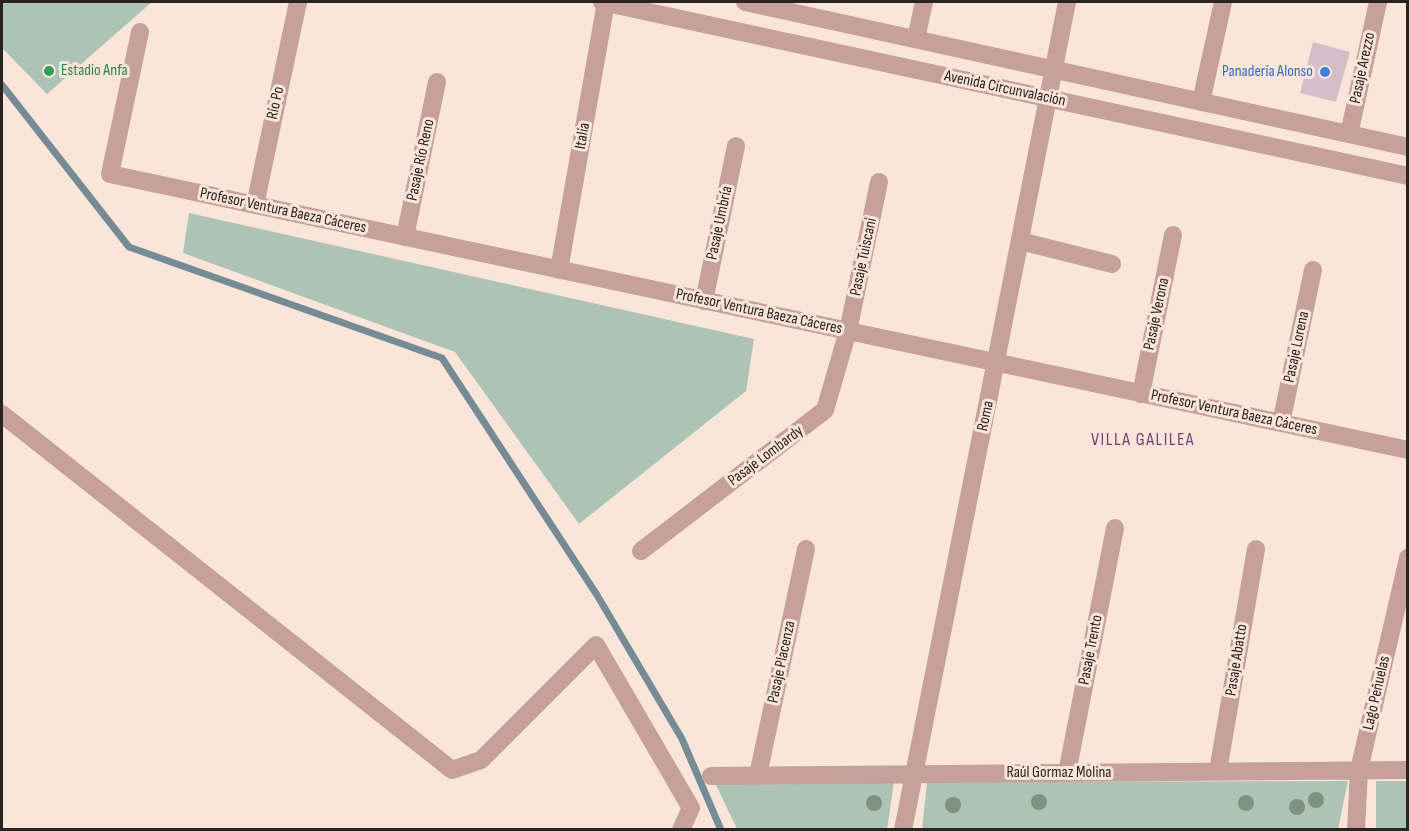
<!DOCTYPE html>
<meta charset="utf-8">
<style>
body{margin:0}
#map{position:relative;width:1409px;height:831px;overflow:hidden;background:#fae5da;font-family:"Sofia Sans Condensed",sans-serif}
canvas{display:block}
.frame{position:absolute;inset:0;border:3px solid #2a231f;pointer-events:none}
</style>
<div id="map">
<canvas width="1409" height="831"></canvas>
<div class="frame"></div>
</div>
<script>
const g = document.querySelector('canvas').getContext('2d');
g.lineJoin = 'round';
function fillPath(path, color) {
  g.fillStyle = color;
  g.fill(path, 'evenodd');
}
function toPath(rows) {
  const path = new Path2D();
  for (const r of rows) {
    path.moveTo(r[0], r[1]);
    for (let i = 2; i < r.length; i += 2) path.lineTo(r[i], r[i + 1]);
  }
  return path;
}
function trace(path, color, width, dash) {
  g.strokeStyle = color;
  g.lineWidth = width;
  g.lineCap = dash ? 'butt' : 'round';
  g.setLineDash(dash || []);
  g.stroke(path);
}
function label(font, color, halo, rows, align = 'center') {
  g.font = font + ' "Sofia Sans Condensed",sans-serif';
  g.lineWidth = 6;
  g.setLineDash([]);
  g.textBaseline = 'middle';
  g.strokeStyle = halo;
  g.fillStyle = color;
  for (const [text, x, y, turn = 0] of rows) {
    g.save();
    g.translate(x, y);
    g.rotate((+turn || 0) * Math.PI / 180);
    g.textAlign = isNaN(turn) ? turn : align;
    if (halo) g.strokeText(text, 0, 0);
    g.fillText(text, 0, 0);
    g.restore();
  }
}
fillPath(toPath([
 [2,2,152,2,47,94,2,48],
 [189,213,754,339,746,391,579,524,455,352,183,253],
 [1348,781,1338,829,922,830,927,782],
 [1376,781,1407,781,1407,829,1376,829],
 [894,782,887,830,737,829,715,783]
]), '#adc4b5');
trace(toPath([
 [2,85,129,247,442,358,597,595,682,739,721,830]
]), '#768c95', 7);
fillPath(toPath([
 [1313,42,1350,52,1336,102,1300,93]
]), '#d4bfc8');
trace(toPath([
 [602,2,1408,176],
 [745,2,1408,147],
 [140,32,110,174,1408,450],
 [916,39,924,2],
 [1201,102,1223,2],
 [1349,134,1378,2],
 [255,205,298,2],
 [405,237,437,82],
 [1020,241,1112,264],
 [559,270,606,2],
 [704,301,736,146],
 [1141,394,1173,235],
 [2,414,452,770,481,760,596,645,691,808,681,830],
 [1281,423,1313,270],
 [641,551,825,410,848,331,879,182],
 [1218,771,1256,549],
 [1067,773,1115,528],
 [758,775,806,549],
 [711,776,1408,770],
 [903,830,1067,2],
 [1356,830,1359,770,1408,558]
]), '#c6a09b', 18);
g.fillStyle = '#7f927f';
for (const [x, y] of [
 [1316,800],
 [1039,802],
 [874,803],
 [1246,803],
 [953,805],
 [1297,807]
]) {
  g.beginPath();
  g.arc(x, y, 8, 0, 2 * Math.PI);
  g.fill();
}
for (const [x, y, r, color] of [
 [49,71,6,"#2e9e5b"],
 [1325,72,6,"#3f7fe0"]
]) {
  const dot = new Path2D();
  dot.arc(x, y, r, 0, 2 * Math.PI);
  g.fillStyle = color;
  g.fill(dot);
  trace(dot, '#fae5da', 2);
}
label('16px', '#2a231f', '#fae5da', [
 ["Pasaje Arezzo",1363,68,-78],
 ["Avenida Circunvalación",1005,89,12],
 ["Río Po",276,103,-78],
 ["Italia",583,136,-80],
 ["Pasaje Río Reno",421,160,-78],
 ["Profesor Ventura Baeza Cáceres",283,211,12],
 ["Pasaje Umbría",720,223,-78],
 ["Pasaje Tuiscani",864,257,-78],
 ["Profesor Ventura Baeza Cáceres",759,312,12],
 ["Pasaje Verona",1157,314,-78],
 ["Pasaje Lorena",1297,347,-78],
 ["Profesor Ventura Baeza Cáceres",1234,413,12],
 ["Roma",986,416,-78],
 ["Pasaje Lombardy",766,456,-37],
 ["Pasaje Trento",1091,650,-79],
 ["Pasaje Abatto",1237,660,-81],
 ["Pasaje Placenza",782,662,-78],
 ["Lago Peñuelas",1377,693,-77],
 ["Raúl Gormaz Molina",1059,773]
]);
label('16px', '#27864d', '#fae5da', [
 ["Estadio Anfa",61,71]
], 'left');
label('16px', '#366cbe', '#fae5da', [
 ["Panadería Alonso",1313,72]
], 'right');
g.letterSpacing = '1.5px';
label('18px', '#754172', '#fae5da', [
 ["VILLA GALILEA",1143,440]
]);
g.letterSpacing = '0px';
</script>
